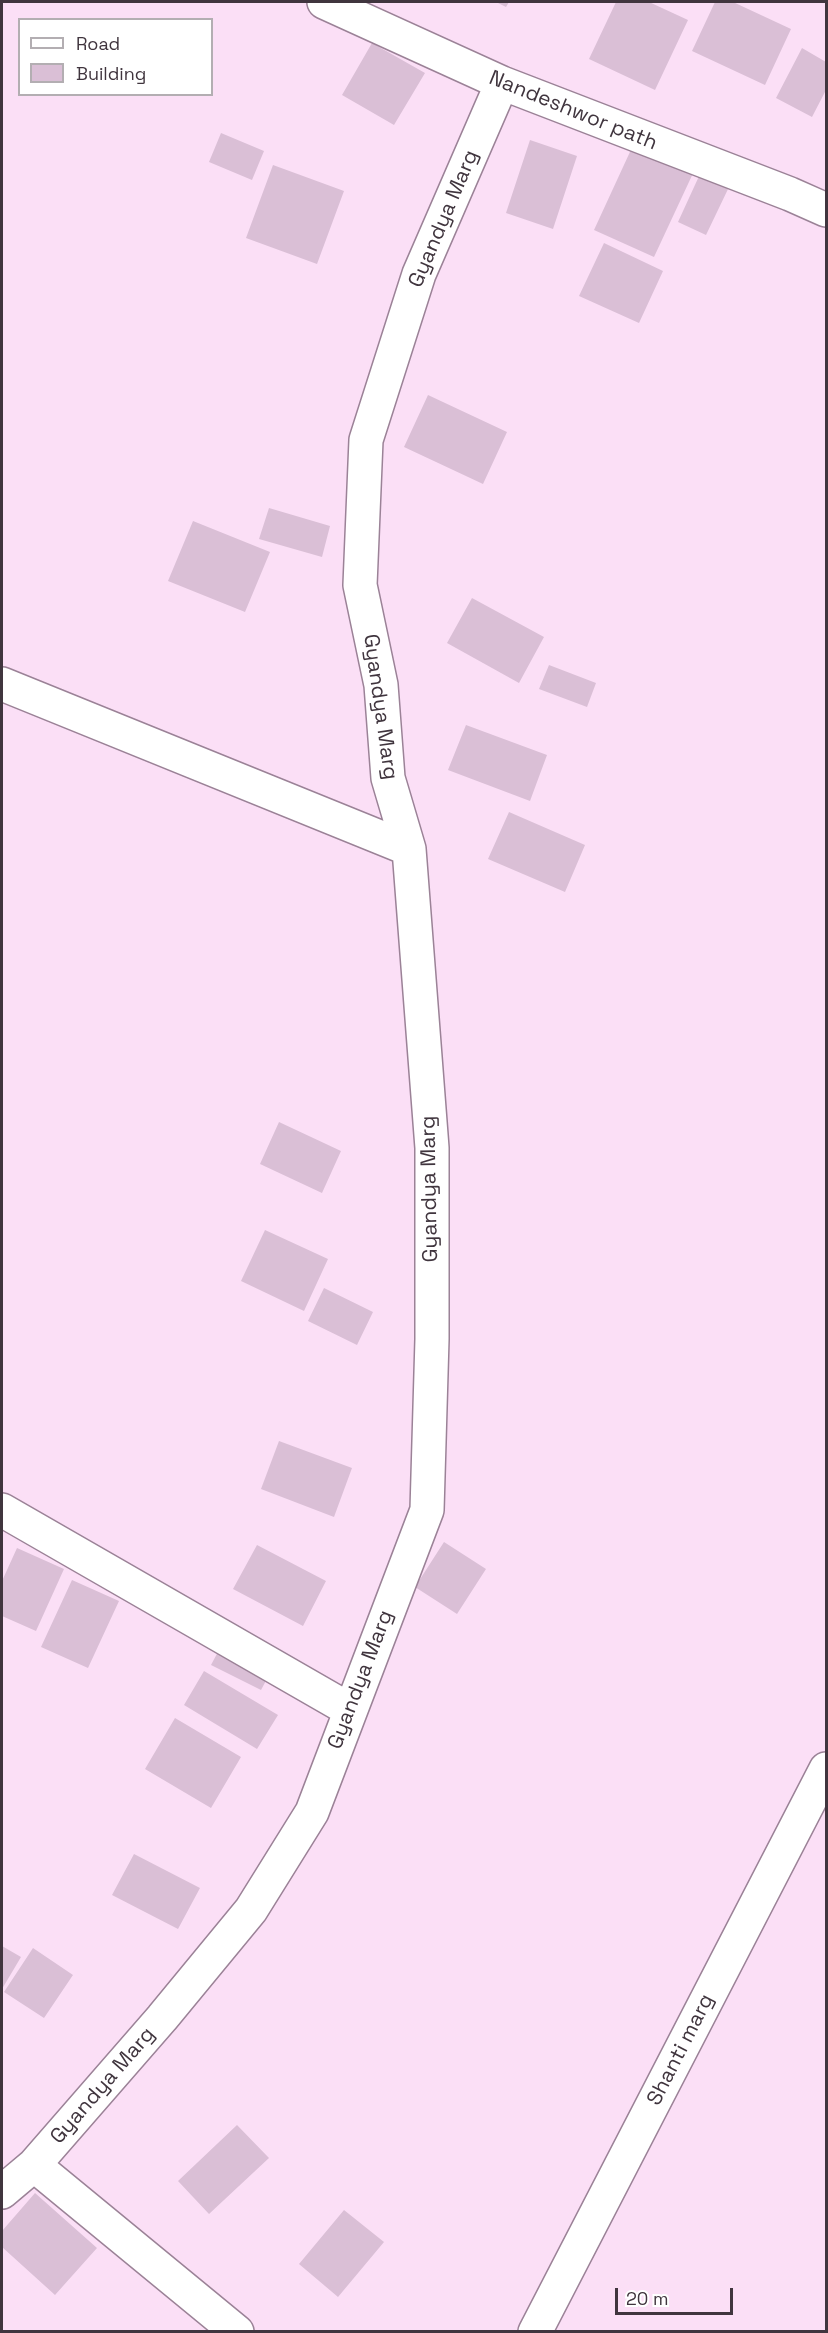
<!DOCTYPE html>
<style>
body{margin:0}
#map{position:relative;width:828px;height:2333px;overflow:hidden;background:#fbdff6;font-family:"Space Grotesk",sans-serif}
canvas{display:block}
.frame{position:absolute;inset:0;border:3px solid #40353e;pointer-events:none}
.legend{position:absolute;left:18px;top:18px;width:195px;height:78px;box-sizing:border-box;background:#fff;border:2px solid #b3aeb2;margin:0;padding:8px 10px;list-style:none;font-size:18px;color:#40353e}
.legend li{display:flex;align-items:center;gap:12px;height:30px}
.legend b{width:30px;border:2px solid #b3aeb2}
.scale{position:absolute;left:615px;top:2288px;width:118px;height:27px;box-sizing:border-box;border:3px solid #40353e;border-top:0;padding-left:8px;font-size:18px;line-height:21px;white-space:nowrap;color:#40353e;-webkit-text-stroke:4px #fff;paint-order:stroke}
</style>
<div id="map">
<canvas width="828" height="2333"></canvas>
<div class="frame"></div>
<ul class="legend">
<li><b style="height:8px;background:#fff"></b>Road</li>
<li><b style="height:16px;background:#dabfd6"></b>Building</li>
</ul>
<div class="scale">20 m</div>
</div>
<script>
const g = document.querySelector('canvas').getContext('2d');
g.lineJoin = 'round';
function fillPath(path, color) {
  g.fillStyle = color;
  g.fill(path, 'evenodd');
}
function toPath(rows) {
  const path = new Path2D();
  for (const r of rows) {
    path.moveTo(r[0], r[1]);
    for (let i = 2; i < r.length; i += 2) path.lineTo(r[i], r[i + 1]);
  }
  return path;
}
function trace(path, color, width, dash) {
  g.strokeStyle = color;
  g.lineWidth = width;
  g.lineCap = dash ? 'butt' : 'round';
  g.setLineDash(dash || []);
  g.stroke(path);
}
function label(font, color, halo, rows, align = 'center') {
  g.font = font + ' "Space Grotesk",sans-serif';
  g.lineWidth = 4.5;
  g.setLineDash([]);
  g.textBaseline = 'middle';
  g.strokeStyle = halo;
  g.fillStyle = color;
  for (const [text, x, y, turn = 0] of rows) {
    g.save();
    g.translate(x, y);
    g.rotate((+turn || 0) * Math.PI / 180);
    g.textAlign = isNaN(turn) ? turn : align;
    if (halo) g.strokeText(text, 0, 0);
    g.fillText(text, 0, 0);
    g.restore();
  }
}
fillPath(toPath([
 [496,2,509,2,506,7],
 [616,2,649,2,688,20,655,90,589,59],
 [715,2,733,2,791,29,765,85,692,51],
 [372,43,425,73,394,125,342,95],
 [802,48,826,62,826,90,812,117,776,98],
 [221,133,264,151,252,180,209,162],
 [530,140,577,156,553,229,506,213],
 [635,141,695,169,654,257,594,230],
 [273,165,344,191,317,264,246,238],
 [700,174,729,187,706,235,678,222],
 [604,243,663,271,639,323,579,296],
 [428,395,507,432,483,484,404,447],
 [269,508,330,526,322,557,259,539],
 [193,521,270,552,245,612,168,581],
 [472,598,544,637,519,683,447,643],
 [549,665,596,683,587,707,539,689],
 [466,725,547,755,530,801,448,770],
 [509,812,585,845,565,892,488,859],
 [279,1122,341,1151,322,1193,260,1164],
 [265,1230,328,1259,304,1311,241,1281],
 [324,1288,373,1312,357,1345,308,1321],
 [279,1441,352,1468,334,1517,261,1489],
 [444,1542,486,1569,457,1614,415,1587],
 [257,1545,326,1581,303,1626,233,1589],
 [17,1548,64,1569,36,1631,2,1616,2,1581],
 [72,1580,119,1601,88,1668,41,1647],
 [220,1648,269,1675,261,1690,211,1665],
 [204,1671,278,1715,257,1749,184,1705],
 [175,1718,241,1757,211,1808,145,1769],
 [134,1854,200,1888,178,1929,112,1895],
 [2,1946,21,1957,2,1989],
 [33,1948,73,1975,44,2018,4,1992],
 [237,2125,269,2158,209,2214,178,2181],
 [35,2193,97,2248,55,2295,2,2247,2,2231],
 [344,2210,384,2242,338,2297,299,2264]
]), '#dabfd6');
const street = toPath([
 [324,2,502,83,790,194,826,210],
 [2,684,409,849],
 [2,1510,350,1710],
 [34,2165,237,2332],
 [2,2192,34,2165,162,2018,251,1910,312,1812,427,1510,432,1339,432,1148,409,849,388,778,381,685,360,585,366,440,419,274,502,83],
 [535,2332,826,1769]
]);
trace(street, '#9b8297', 36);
trace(street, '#fff', 33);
label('21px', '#40353e', '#fff', [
 ["Nandeshwor path",573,111,22],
 ["Gyandya Marg",444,219,-67],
 ["Gyandya Marg",380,707,82],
 ["Gyandya Marg",430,1189,-91],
 ["Gyandya Marg",361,1680,-69],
 ["Shanti marg",681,2050,-63],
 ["Gyandya Marg",103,2086,-49]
]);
</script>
